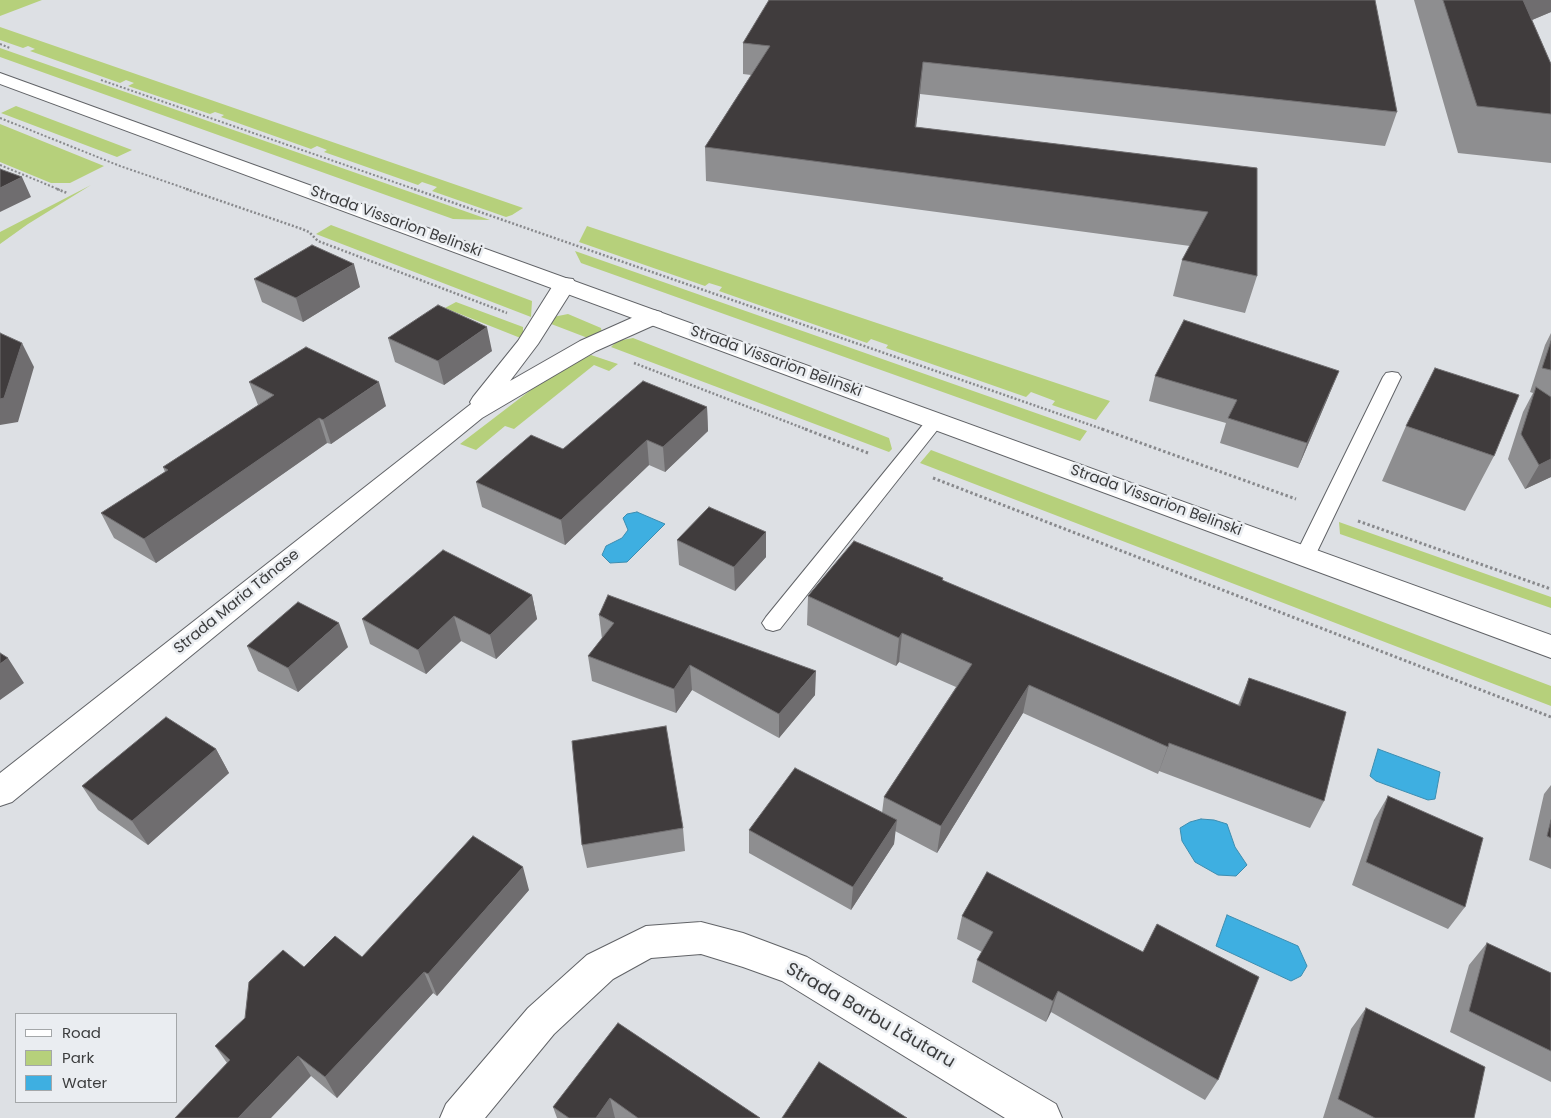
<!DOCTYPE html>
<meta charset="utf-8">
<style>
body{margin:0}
#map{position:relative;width:1551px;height:1118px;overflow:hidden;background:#dde0e4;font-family:Poppins,sans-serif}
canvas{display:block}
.legend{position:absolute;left:15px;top:1013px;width:162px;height:90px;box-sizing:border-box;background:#eaedf1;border:1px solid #a4a7a9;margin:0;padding:6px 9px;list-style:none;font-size:15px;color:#3c3d3e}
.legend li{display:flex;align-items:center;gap:10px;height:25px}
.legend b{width:25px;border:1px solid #a4a7a9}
</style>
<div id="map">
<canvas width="1551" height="1118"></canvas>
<ul class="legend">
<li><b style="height:6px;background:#fff"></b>Road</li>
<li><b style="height:14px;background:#b6d07b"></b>Park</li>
<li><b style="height:14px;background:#3eafe1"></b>Water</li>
</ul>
</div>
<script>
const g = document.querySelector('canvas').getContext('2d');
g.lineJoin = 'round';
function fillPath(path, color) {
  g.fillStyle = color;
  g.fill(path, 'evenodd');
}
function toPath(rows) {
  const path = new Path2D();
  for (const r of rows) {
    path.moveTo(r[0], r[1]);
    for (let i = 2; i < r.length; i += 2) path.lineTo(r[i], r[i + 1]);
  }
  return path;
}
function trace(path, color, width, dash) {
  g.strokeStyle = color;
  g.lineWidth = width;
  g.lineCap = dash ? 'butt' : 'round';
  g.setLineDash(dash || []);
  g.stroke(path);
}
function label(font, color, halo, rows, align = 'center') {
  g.font = font + ' Poppins,sans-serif';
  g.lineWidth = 5;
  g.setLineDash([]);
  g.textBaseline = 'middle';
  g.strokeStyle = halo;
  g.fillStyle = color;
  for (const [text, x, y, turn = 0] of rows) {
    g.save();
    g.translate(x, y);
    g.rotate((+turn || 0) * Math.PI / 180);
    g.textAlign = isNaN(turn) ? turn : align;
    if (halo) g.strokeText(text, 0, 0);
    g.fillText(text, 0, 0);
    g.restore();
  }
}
fillPath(toPath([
 [0,0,42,0,0,16],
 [0,27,523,208,512,215,506,217,432,191,437,187,422,182,418,185,324,152,327,150,317,146,311,149,221,117,224,115,215,112,210,114,128,86,134,83,126,80,120,83,30,51,35,49,28,46,23,48,0,40],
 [0,48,490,220,453,219,0,57],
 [16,106,132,150,117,157,1,113],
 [0,124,104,166,70,183,51,183,0,162],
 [91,185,28,224,0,244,0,232],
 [331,225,532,301,531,317,316,234],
 [587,226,1110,401,1096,420,1052,405,1055,401,1031,392,1026,397,886,348,888,345,871,339,867,343,719,291,722,287,709,283,705,286,579,242],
 [575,251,1087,431,1080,441,581,263],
 [456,302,523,327,523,339,445,308],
 [568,314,601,328,602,333,593,340,546,322,553,317],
 [633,338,889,438,892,449,889,452,611,347,617,341],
 [591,355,618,364,609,371,594,365,514,429,505,426,476,450,460,444,553,373],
 [931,450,1551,686,1551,706,920,463],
 [1339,522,1551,597,1551,608,1340,534]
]), '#b6d07b');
const water = toPath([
 [637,512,665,524,627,562,610,563,602,555,606,546,622,538,628,530,623,518,627,514,637,512],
 [1378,749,1440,772,1435,799,1428,800,1376,781,1370,776,1378,749],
 [1201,819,1214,820,1227,824,1235,847,1247,865,1236,876,1218,875,1195,862,1182,841,1180,828,1190,822,1201,819],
 [1227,915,1298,946,1307,966,1301,976,1291,981,1216,946,1227,915]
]);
fillPath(water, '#3eafe1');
trace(water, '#3d8db0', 1);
const lane = toPath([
 [1392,372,1398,373,1401,377,1315,556,1312,561,1305,563,1298,561,1295,556,1383,377,1386,373,1392,372],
 [936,414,942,416,945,420,942,424,780,629,773,631,766,629,762,623,766,617,930,416,936,414]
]);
const street = toPath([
 [565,278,573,279,576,284,538,344,510,381,580,341,645,312,653,310,661,312,664,317,661,322,596,351,482,418,12,802,0,806,0,773,471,404,470,402,473,397,518,341,557,279,565,278],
 [701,922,743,933,807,957,1056,1104,1062,1118,1005,1118,782,981,743,967,701,954,651,958,613,979,554,1034,485,1118,440,1118,446,1104,528,1008,587,955,646,926,701,922]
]);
const secondary = toPath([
 [0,73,1551,635,1551,658,0,84,0,73]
]);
trace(lane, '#616367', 2);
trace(street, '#616367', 2);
trace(secondary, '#616367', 2);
trace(toPath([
 [0,44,10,48],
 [101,80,417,190],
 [0,118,120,166,190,190],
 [0,165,60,190]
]), '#88898c', 2, [2, 2]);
trace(toPath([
 [57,189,67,193],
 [186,189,302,229,309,232,318,241,507,313],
 [414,189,1105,430],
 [634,363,808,430]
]), '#88898c', 2.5, [2, 2]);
trace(toPath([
 [805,429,868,453],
 [1102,429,1296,499],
 [933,478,1551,717],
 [1358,521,1551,589]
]), '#88898c', 3, [2.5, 2.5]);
fillPath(lane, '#fff');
fillPath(street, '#fff');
fillPath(secondary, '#fff');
fillPath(toPath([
 [1414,0,1551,0,1551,12,1532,20,1551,64,1551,163,1458,153],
 [743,43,1397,112,1385,146,920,94,916,127,1257,168,1257,276,1245,313,1173,296,1182,260,1190,246,706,181,705,147,751,75,743,74],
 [254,279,360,287,303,322,262,302],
 [1551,333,1551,477,1525,489,1508,459,1523,412,1533,393,1530,392,1545,345],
 [388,338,492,351,444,385,395,362],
 [1155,376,1329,395,1298,468,1220,443,1226,423,1149,401],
 [249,382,386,406,331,444,327,443,156,563,114,538,101,513,165,472,163,467,258,405],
 [707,407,708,431,665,472,649,465,565,545,482,507,476,482,563,449],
 [1406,426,1494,456,1465,511,1382,481],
 [766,532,766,557,735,591,679,565,677,540],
 [943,578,943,581,1238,705,1249,678,1324,801,1310,828,1159,771,1158,774,1023,713,937,853,895,831,894,844,851,910,749,853,749,830,882,813,884,797,956,687,899,662,896,666,807,625,808,596],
 [532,595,537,619,496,659,461,641,426,674,370,644,362,619],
 [599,615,815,695,779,738,692,690,676,713,592,681,588,656,602,639],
 [247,646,348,647,298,692,258,671],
 [216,749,229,773,148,845,98,810,82,786],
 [1551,785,1551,869,1529,860,1544,794],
 [1388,796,1465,907,1448,929,1352,885,1374,820],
 [683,828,685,851,587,868,582,845],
 [987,872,1218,1080,1205,1100,1051,1012,1046,1022,972,982,977,960,982,952,957,939,962,916],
 [529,890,437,996,433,993,337,1098,311,1076,227,1063,215,1046,304,967,362,957],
 [1487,943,1551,973,1551,1082,1450,1032,1469,965],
 [1366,1008,1474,1118,1323,1118,1351,1029],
 [618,1023,760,1118,557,1118,553,1107]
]), '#8e8e90');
fillPath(toPath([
 [1514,0,1551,0,1551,12,1501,33],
 [923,62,920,94,912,160,915,127],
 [22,177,31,197,0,212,0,188],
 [354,264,360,287,303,322,296,298],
 [487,327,492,351,444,385,438,361],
 [22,343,34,367,18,422,0,425,0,399],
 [1339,371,1329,395,1298,468,1307,443],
 [379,382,386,406,331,444,323,420],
 [707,407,708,431,665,472,663,447],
 [319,418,327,443,156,563,144,539],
 [647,440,649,465,565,545,561,520],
 [1551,459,1551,477,1525,489,1539,465],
 [766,532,766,557,735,591,734,567],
 [532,595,537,619,496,659,490,635],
 [454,616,461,641,426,674,418,650],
 [339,623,348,647,298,692,288,668],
 [902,633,899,662,896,666,899,638],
 [8,658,24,683,0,700,0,664],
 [690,665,692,690,676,713,674,689],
 [816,671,815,695,779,738,779,714],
 [1029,685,1023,713,937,853,941,826],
 [1169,743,1159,771,1158,774,1168,747],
 [216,749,229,773,148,845,132,821],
 [897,820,894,844,851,910,853,887],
 [523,867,529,890,437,996,428,974],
 [424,972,433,993,337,1098,325,1077],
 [1058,991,1051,1012,1046,1022,1053,1001],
 [298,1056,311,1076,271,1118,238,1118],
 [610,1098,615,1118,596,1118]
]), '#6f6d6f');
const building = toPath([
 [769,0,1375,0,1397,112,923,62,915,127,1257,168,1257,276,1182,260,1208,212,705,147,770,46,743,43,769,0],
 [1443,0,1523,0,1551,64,1551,114,1477,106,1443,0],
 [0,169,22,177,0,188,0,169],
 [312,245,354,264,296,298,254,279,312,245],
 [438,305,487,327,438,361,388,338,438,305],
 [1184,320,1339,371,1307,443,1228,418,1237,400,1155,376,1184,320],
 [0,333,22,343,4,398,0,399,0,333],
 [1551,341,1551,370,1542,368,1551,341],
 [306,347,379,382,323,420,319,418,144,539,101,513,168,470,163,467,274,395,249,382,306,347],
 [1435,368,1519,395,1494,456,1406,426,1435,368],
 [643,381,707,407,663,447,647,440,561,520,476,482,531,435,563,449,643,381],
 [1536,387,1551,397,1551,459,1539,465,1521,434,1536,387],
 [709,507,766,532,734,567,677,540,709,507],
 [854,541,943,578,942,580,1240,706,1249,678,1346,712,1324,801,1169,743,1168,747,1029,685,941,826,884,797,972,664,902,633,899,638,808,596,854,541],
 [443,550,532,595,490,635,454,616,418,650,362,619,443,550],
 [608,595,816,671,779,714,690,665,674,689,588,656,614,623,599,615,608,595],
 [298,602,339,623,288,668,247,646,298,602],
 [0,653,8,658,0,664,0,653],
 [166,717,216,749,132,821,82,786,166,717],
 [666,726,683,828,582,845,572,741,666,726],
 [795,768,897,820,853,887,749,830,795,768],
 [1388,796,1483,838,1465,907,1366,862,1388,796],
 [1551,820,1551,838,1547,836,1551,820],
 [473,836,523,867,428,974,424,972,325,1077,298,1056,238,1118,175,1118,230,1060,215,1046,245,1018,249,982,283,950,304,967,335,936,362,957,473,836],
 [987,872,1143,952,1157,924,1259,977,1218,1080,1058,991,1053,1001,977,960,993,932,962,916,987,872],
 [1487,943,1551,973,1551,1051,1469,1011,1487,943],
 [1366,1008,1485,1067,1474,1118,1375,1118,1338,1099,1366,1008],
 [618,1023,760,1118,638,1118,610,1098,596,1118,569,1118,553,1107,618,1023],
 [819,1062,907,1118,782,1118,819,1062]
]);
fillPath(building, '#403c3d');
trace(building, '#6f6d6f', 1);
label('15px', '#3c3d3e', '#eaedf1', [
 ["Strada Vissarion Belinski",396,222,20],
 ["Strada Vissarion Belinski",776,362,20],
 ["Strada Vissarion Belinski",1156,501,20],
 ["Strada Maria Tănase",237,602,-39]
]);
label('18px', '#3c3d3e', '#eaedf1', [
 ["Strada Barbu Lăutaru",870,1016,30]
]);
</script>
